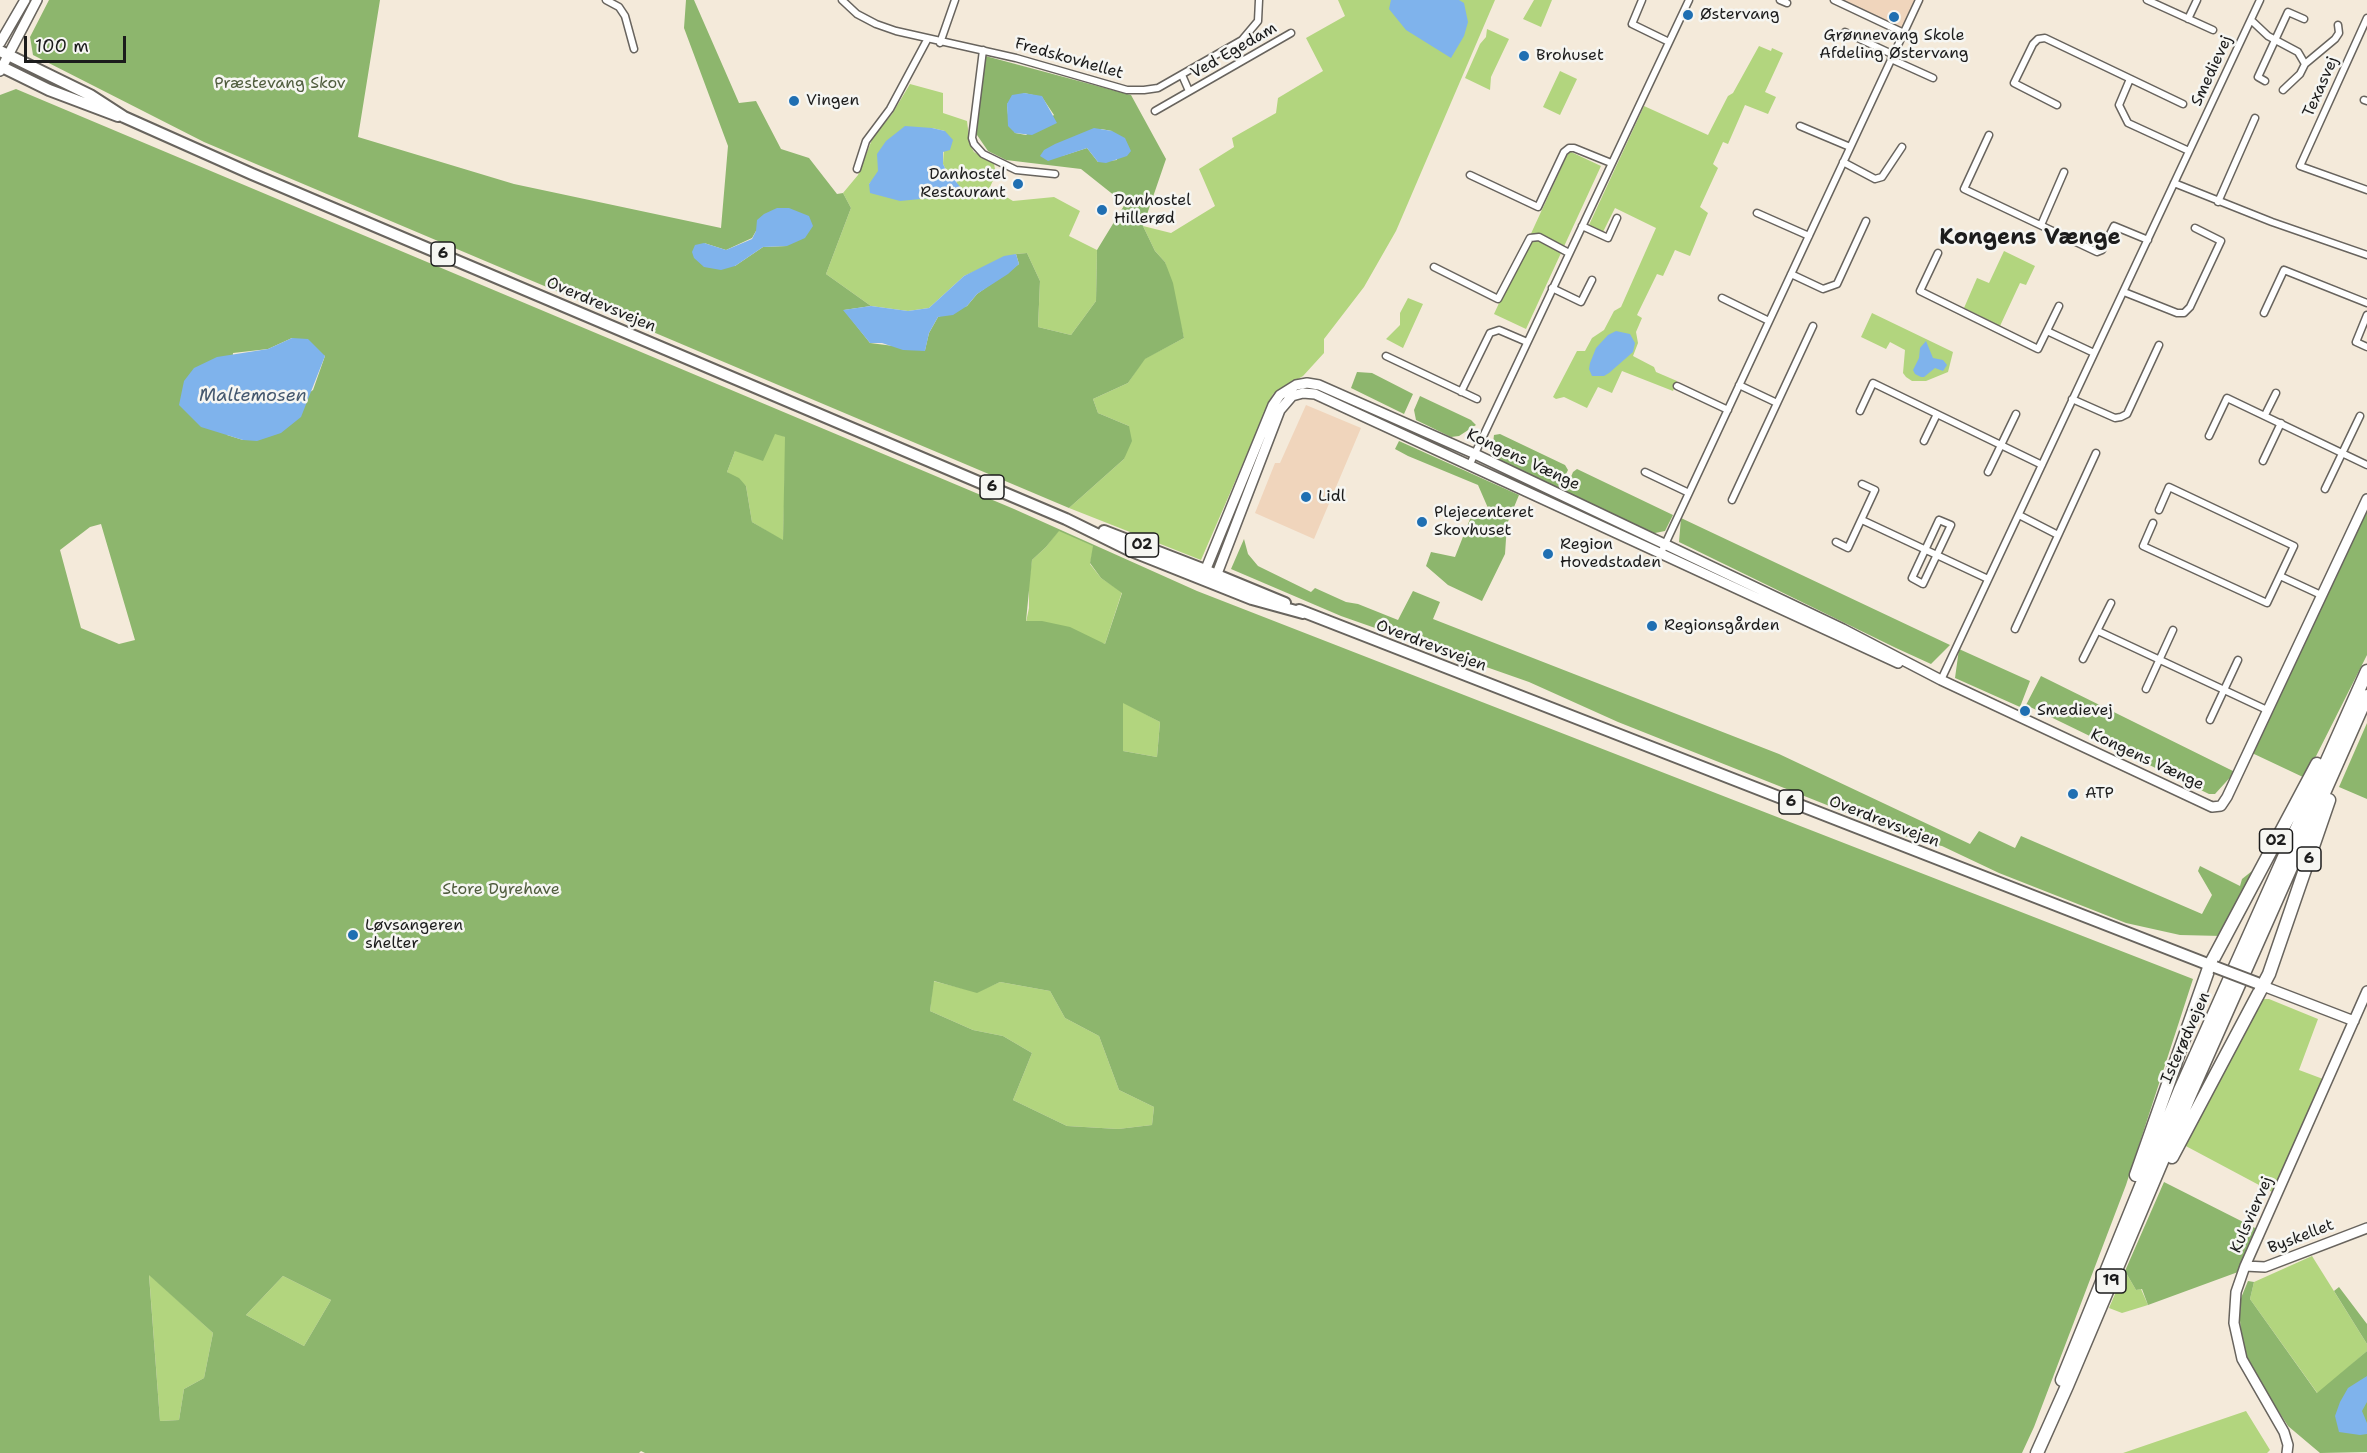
<!DOCTYPE html>
<meta charset="utf-8">
<style>
body{margin:0}
#map{position:relative;width:2367px;height:1453px;overflow:hidden;background:#f4eada;font-family:"Shantell Sans",sans-serif}
canvas{display:block}
.scale{position:absolute;left:24px;top:36px;width:102px;height:27px;box-sizing:border-box;border:3px solid #1c1c1c;border-top:0;padding-left:8px;font-size:18px;line-height:21px;white-space:nowrap;color:#1c1c1c;-webkit-text-stroke:4px #f6f6f2;paint-order:stroke}
</style>
<div id="map">
<canvas width="2367" height="1453"></canvas>
<div class="scale">100 m</div>
</div>
<script>
const g = document.querySelector('canvas').getContext('2d');
g.lineJoin = 'round';
function fillPath(path, color) {
  g.fillStyle = color;
  g.fill(path, 'evenodd');
}
function toPath(rows) {
  const path = new Path2D();
  for (const r of rows) {
    path.moveTo(r[0], r[1]);
    for (let i = 2; i < r.length; i += 2) path.lineTo(r[i], r[i + 1]);
  }
  return path;
}
function trace(path, color, width, dash) {
  g.strokeStyle = color;
  g.lineWidth = width;
  g.lineCap = dash ? 'butt' : 'round';
  g.setLineDash(dash || []);
  g.stroke(path);
}
function label(font, color, halo, rows, align = 'center') {
  g.font = font + ' "Shantell Sans",sans-serif';
  g.lineWidth = 5;
  g.setLineDash([]);
  g.textBaseline = 'middle';
  g.strokeStyle = halo;
  g.fillStyle = color;
  for (const [text, x, y, turn = 0] of rows) {
    g.save();
    g.translate(x, y);
    g.rotate((+turn || 0) * Math.PI / 180);
    g.textAlign = isNaN(turn) ? turn : align;
    if (halo) g.strokeText(text, 0, 0);
    g.fillText(text, 0, 0);
    g.restore();
  }
}
fillPath(toPath([
 [1834,0,1924,0,1908,33],
 [1306,405,1361,428,1314,539,1255,513,1275,463,1280,463]
]), '#f0d5bc');
fillPath(toPath([
 [1338,0,1495,0,1396,231,1364,287,1324,339,1324,353,1303,376,1273,394,1201,560,1069,508,1124,459,1129,426,1098,413,1093,399,1128,383,1144,359,1184,338,1165,262,1155,251,1143,226,1171,233,1215,206,1199,169,1234,147,1232,138,1276,113,1278,98,1323,71,1306,38,1345,16],
 [1534,0,1552,0,1541,27,1523,19],
 [1487,29,1509,39,1491,77,1490,90,1465,78,1480,44,1486,37],
 [1759,46,1771,51,1772,48,1783,53,1765,92,1776,97,1768,114,1745,105,1728,144,1723,142,1713,164,1718,168,1700,207,1708,213,1690,256,1675,250,1663,276,1657,274,1637,315,1642,318,1636,332,1638,343,1633,356,1654,367,1656,372,1677,381,1673,391,1622,371,1612,393,1598,387,1587,408,1564,397,1556,399,1553,397,1577,351,1585,351,1592,338,1604,330,1614,311,1621,307,1656,228,1615,208,1603,232,1589,225,1644,106,1708,135,1728,96,1733,93],
 [1560,71,1577,79,1560,115,1543,107],
 [910,84,943,93,943,113,967,121,970,145,974,152,994,164,996,174,990,187,1013,201,1054,197,1080,211,1069,236,1097,250,1096,301,1071,335,1038,327,1040,281,1027,253,1016,254,964,276,929,308,908,311,871,306,826,274,851,208,843,193,858,175,873,137,892,114],
 [920,128,932,128,945,131,943,164,946,170,957,182,949,198,932,199,869,184],
 [1569,151,1601,166,1526,329,1494,314],
 [2004,251,2035,266,2026,285,2020,283,2000,326,1964,308,1977,278,1989,283],
 [1408,298,1423,304,1403,348,1386,339,1400,325,1400,313],
 [1872,313,1953,352,1948,372,1926,381,1912,381,1906,377,1903,373,1905,350,1890,342,1886,349,1861,337],
 [775,433,786,437,783,541,752,522,746,486,727,472,735,451],
 [1059,530,1094,546,1090,564,1101,578,1122,592,1105,644,1026,622,1029,608,1029,580,1032,560,1046,547],
 [1123,702,1160,722,1157,757,1123,751],
 [933,981,977,992,1000,982,1050,991,1065,1018,1099,1036,1119,1090,1154,1107,1152,1125,1118,1129,1067,1126,1013,1100,1032,1053,1003,1036,973,1030,930,1011],
 [2263,999,2269,999,2318,1019,2299,1070,2323,1079,2274,1193,2182,1144],
 [2312,1256,2367,1344,2367,1351,2318,1394,2250,1299,2254,1282],
 [2125,1271,2136,1290,2141,1289,2148,1305,2122,1313,2109,1308],
 [149,1274,213,1333,204,1378,184,1389,179,1420,160,1421],
 [283,1276,331,1300,304,1346,246,1315],
 [2246,1411,2270,1450,2267,1453,2123,1453]
]), '#b2d57e');
fillPath(toPath([
 [49,0,380,0,358,137,514,184,721,228,728,146,684,28,686,0,694,0,739,103,756,101,781,149,809,158,837,194,843,193,851,208,826,274,871,306,844,310,870,343,925,350,929,333,938,317,967,306,977,294,1019,264,1016,254,1027,253,1040,281,1038,327,1071,335,1096,301,1097,250,1125,204,1081,169,1006,160,988,151,977,135,978,54,1131,95,1166,159,1143,226,1155,251,1165,262,1173,283,1184,338,1145,359,1128,383,1093,399,1098,413,1129,426,1132,441,1124,459,1069,508,204,142,33,55,30,37],
 [1024,93,1042,97,1054,115,1026,135,1015,133,1008,115,1007,104],
 [1101,129,1112,131,1117,160,1098,162,1087,148,1062,156],
 [756,231,787,246,763,247,735,266,704,243,726,250,752,238],
 [16,89,1014,509,1197,591,2193,979,2126,1185,2034,1427,2022,1453,645,1453,641,1451,639,1453,0,1453,0,95],
 [292,338,325,356,313,390,243,440,227,435,233,353,268,349],
 [775,434,785,437,783,540,752,522,746,486,739,478,727,472,735,451,763,461],
 [101,524,135,640,119,644,81,628,60,550,90,527],
 [1059,531,1093,546,1090,563,1101,578,1122,593,1105,644,1070,627,1042,621,1026,621,1032,560,1046,547],
 [1123,703,1160,722,1157,757,1123,751],
 [934,981,977,993,1000,982,1050,991,1065,1018,1099,1036,1119,1090,1154,1107,1152,1125,1118,1129,1067,1126,1013,1100,1032,1053,1003,1036,973,1030,930,1011],
 [149,1275,213,1333,204,1378,184,1389,179,1420,160,1421],
 [283,1276,331,1300,304,1346,246,1315],
 [1357,372,1372,373,1413,394,1404,414,1351,388],
 [1420,396,1471,420,1476,425,1459,436,1451,437,1416,420,1414,410],
 [1500,434,1565,465,1568,470,1559,488,1497,459,1492,451,1494,435],
 [1399,441,1519,495,1507,524,1505,554,1482,601,1448,585,1426,566,1431,552,1455,557,1470,519,1488,508,1478,485,1408,456,1395,449],
 [1577,469,1673,515,1665,531,1650,534,1565,492,1573,472],
 [2367,509,2367,655,2305,778,2252,753],
 [1681,518,1950,645,1931,664,1896,648,1679,542],
 [1244,539,1248,554,1258,566,1311,592,1315,588,1346,602,1358,604,1398,620,1413,591,1440,602,1433,619,1779,754,1970,844,1979,831,2015,848,2021,836,2202,914,2212,895,2198,871,2200,866,2240,886,2242,879,2252,871,2222,936,2180,935,2126,923,1999,873,1942,846,1920,842,1618,722,1529,682,1341,616,1231,569],
 [1959,649,2030,681,2020,707,1955,678],
 [2041,676,2235,772,2215,794,2209,794,2026,705],
 [2367,723,2367,799,2339,787],
 [2164,1182,2257,1229,2238,1272,2148,1305,2142,1289,2136,1290,2125,1271],
 [2248,1281,2254,1282,2250,1299,2317,1393,2367,1351,2367,1452,2320,1453,2288,1426,2254,1373,2242,1347,2239,1307,2241,1298],
 [2339,1287,2367,1324,2367,1344,2334,1291]
]), '#8db66d');
fillPath(toPath([
 [1391,0,1459,0,1464,3,1468,22,1464,36,1451,58,1406,30,1389,9],
 [1024,93,1042,96,1057,123,1032,135,1015,133,1008,126,1007,104,1012,95],
 [905,126,932,128,945,131,953,140,950,150,943,152,943,164,946,170,963,190,961,195,900,201,870,193,869,184,878,171,877,154,886,141],
 [1094,128,1112,131,1125,138,1131,151,1127,156,1106,163,1098,162,1087,148,1048,161,1040,156,1044,150,1055,144],
 [777,208,789,208,809,216,813,226,805,238,787,246,763,247,735,266,721,270,704,267,694,258,692,252,695,245,704,243,726,250,752,239,756,231,757,220,764,214],
 [1016,254,1019,264,1008,274,977,294,967,306,953,315,938,317,929,333,925,351,903,350,882,343,870,343,843,310,871,306,908,311,929,308,964,276,1004,256],
 [1616,331,1630,334,1635,343,1633,352,1609,373,1604,376,1592,376,1589,369,1590,363,1596,348,1608,335],
 [292,338,308,339,325,356,301,417,281,433,257,441,243,440,201,427,179,405,184,381,194,368,217,357,268,349],
 [1926,341,1933,358,1943,360,1947,365,1943,371,1935,368,1924,377,1921,377,1915,374,1913,370,1919,358,1920,348],
 [2367,1376,2367,1402,2362,1411,2367,1423,2367,1434,2360,1435,2339,1432,2335,1416,2340,1402,2348,1388]
]), '#7fb3ec');
const street = toPath([
 [606,0,619,7,625,16,634,49],
 [842,0,857,14,876,24,896,31,1016,58,1127,90,1144,90,1158,88,1242,40,1258,21,1259,0],
 [1642,0,1632,24,1669,42],
 [1780,0,1787,3],
 [1834,0,1904,33],
 [2147,0,2213,30],
 [2367,18,2300,166,2367,190],
 [2188,19,2197,0],
 [2251,20,2268,36,2298,52,2305,64],
 [1845,32,1894,55],
 [940,43,955,0],
 [983,50,972,138,974,144,983,154,1016,170,1055,174],
 [1891,59,1933,78],
 [1182,75,1189,91],
 [2130,79,2119,105,2128,123,2189,151],
 [2265,81,2258,77,2288,12,2304,19],
 [2283,90,2300,74,2305,64,2335,39,2339,33,2338,25],
 [2364,100,2367,101],
 [2057,105,2014,83,2033,44,2038,39,2045,38,2183,104],
 [1155,111,1291,33],
 [1800,126,1850,147],
 [1989,135,1964,189,2097,252,2102,250,2114,226,2148,240],
 [1843,162,1875,179,1882,177,1902,147],
 [857,169,866,141,890,109,927,40],
 [1470,175,1538,207,1564,152,1569,148,1574,148,1611,163],
 [2174,183,2272,222,2367,255],
 [2218,202,2255,118],
 [1757,213,1809,236],
 [2041,225,2064,172],
 [1582,226,1608,238,1617,218],
 [1938,253,1920,291,2038,349,2059,306],
 [1434,267,1498,299,1530,238,1539,237,1569,253],
 [1791,274,1823,289,1837,284,1866,221],
 [1552,288,1581,302,1592,280],
 [2124,292,2177,313,2184,313,2190,307,2221,241,2195,228],
 [1722,298,1769,321],
 [2264,313,2284,270,2367,303],
 [2367,315,2356,342,2367,347],
 [2047,331,2094,353],
 [1386,356,1477,399],
 [1739,385,1777,403],
 [1677,386,1728,410],
 [1461,392,1490,333,1499,330,1527,342],
 [2072,399,2115,418,2121,417,2127,414,2159,345],
 [1860,411,1873,383,2042,465],
 [2265,415,2276,393],
 [2209,436,2227,398,2367,465],
 [1924,441,1937,414],
 [2263,461,2281,423],
 [1470,464,1689,0],
 [1645,472,1689,493],
 [1988,472,2016,414],
 [2325,489,2360,416],
 [1732,500,1813,326],
 [2019,515,2058,535],
 [1862,520,1988,579],
 [1939,520,1951,525,1923,584,1912,578,1939,520],
 [2153,523,2143,546,2267,603,2294,546,2169,487,2159,510],
 [1836,542,1848,548,1875,490,1862,484],
 [1660,555,1919,0],
 [2280,576,2321,595],
 [2015,629,2096,453],
 [2098,631,2267,710],
 [2083,659,2111,603],
 [1941,680,2260,0],
 [2146,689,2173,630],
 [2210,720,2238,660]
]);
const secondary = toPath([
 [0,43,25,0],
 [0,71,37,0],
 [1203,576,1273,405,1280,395,1296,385,1307,383,1319,385,1475,454,1843,629,1941,680,2212,807,2221,806,2227,797,2367,499],
 [1215,579,1280,410,1292,396,1303,393,1315,394,1898,663],
 [2263,986,2354,1021],
 [2245,1266,2265,1267,2367,1228],
 [2287,1453,2288,1445,2284,1432,2242,1359,2234,1323,2236,1292,2245,1266,2367,991]
]);
const primary = toPath([
 [0,51,90,95,124,117,252,174,1066,519,1129,550,1252,599,1303,613],
 [0,66,49,90,118,116],
 [1104,531,1205,570,1285,603],
 [1299,610,2215,967]
]);
const highway = toPath([
 [2172,1157,2269,974,2329,800],
 [2136,1175,2210,965,2317,764],
 [2062,1380,2180,1090,2367,671],
 [2037,1453,2067,1386,2190,1095,2367,696]
]);
trace(street, '#68645e', 9);
trace(secondary, '#68645e', 12);
trace(primary, '#68645e', 14);
trace(highway, '#68645e', 15);
trace(street, '#fff', 6);
trace(secondary, '#fff', 9);
trace(primary, '#fff', 10);
trace(highway, '#fff', 12);
const primaryBridge = toPath([
 [2215,967,2257,983]
]);
trace(primaryBridge, '#68645e', 14, []);
trace(primaryBridge, '#fff', 10);
for (const [x, y, r, color] of [
 [1688,15,6,"#1f6fb2"],
 [1894,17,6,"#1f6fb2"],
 [1524,56,6,"#1f6fb2"],
 [794,101,6,"#1f6fb2"],
 [1018,184,6,"#1f6fb2"],
 [1102,210,6,"#1f6fb2"],
 [1306,497,6,"#1f6fb2"],
 [1422,522,6,"#1f6fb2"],
 [1548,554,6,"#1f6fb2"],
 [1652,626,6,"#1f6fb2"],
 [2025,711,6,"#1f6fb2"],
 [2073,794,6,"#1f6fb2"],
 [353,935,6,"#1f6fb2"]
]) {
  const dot = new Path2D();
  dot.arc(x, y, r, 0, 2 * Math.PI);
  g.fillStyle = color;
  g.fill(dot);
  trace(dot, '#f6f6f2', 2);
}
for (const [x, y, w] of [
 [443,254,24],
 [992,487,24],
 [1142,545,33],
 [1791,802,24],
 [2276,841,33],
 [2309,859,24],
 [2111,1281,30]
]) {
  const box = new Path2D();
  box.roundRect(x - w / 2, y - 12, w, 24, 4.5);
  g.fillStyle = '#f6f6f2';
  g.fill(box);
  trace(box, '#1c1c1c', 1.5);
}
label('bold 15px', '#1c1c1c', null, [
 ["6",443,254],
 ["6",992,487],
 ["O2",1142,545],
 ["6",1791,802],
 ["O2",2276,841],
 ["6",2309,859],
 ["19",2111,1281]
]);
label('16px', '#1c1c1c', '#f6f6f2', [
 ["Østervang",1700,15],
 ["Grønnevang Skole",1894,36,"center"],
 ["Afdeling Østervang",1894,54,"center"],
 ["Brohuset",1536,56],
 ["Vingen",806,101],
 ["Danhostel",1006,175,"right"],
 ["Restaurant",1006,193,"right"],
 ["Danhostel",1114,201],
 ["Hillerød",1114,219],
 ["Lidl",1318,497],
 ["Plejecenteret",1434,513],
 ["Skovhuset",1434,531],
 ["Region",1560,545],
 ["Hovedstaden",1560,563],
 ["Regionsgården",1664,626],
 ["Smedievej",2037,711],
 ["ATP",2085,794],
 ["Løvsangeren",365,926],
 ["shelter",365,944]
], 'left');
label('16px', '#1c1c1c', '#f6f6f2', [
 ["Ved Egedam",1234,51,-30],
 ["Fredskovhellet",1069,59,16],
 ["Smedievej",2212,71,-65],
 ["Texasvej",2321,87,-66],
 ["Overdrevsvejen",601,305,23],
 ["Kongens Vænge",1523,460,25],
 ["Overdrevsvejen",1431,646,21],
 ["Kongens Vænge",2147,760,25],
 ["Overdrevsvejen",1884,822,21],
 ["Isterødvejen",2186,1038,-66],
 ["Kulsviervej",2252,1215,-66],
 ["Byskellet",2301,1237,-21]
]);
label('16px', '#505d3e', '#f6f6f2', [
 ["Præstevang Skov",280,84],
 ["Store Dyrehave",501,890]
]);
label('italic 18px', '#44586f', '#f6f6f2', [
 ["Maltemosen",253,396]
]);
label('bold 22px', '#1c1c1c', '#f6f6f2', [
 ["Kongens Vænge",2030,238]
]);
</script>
